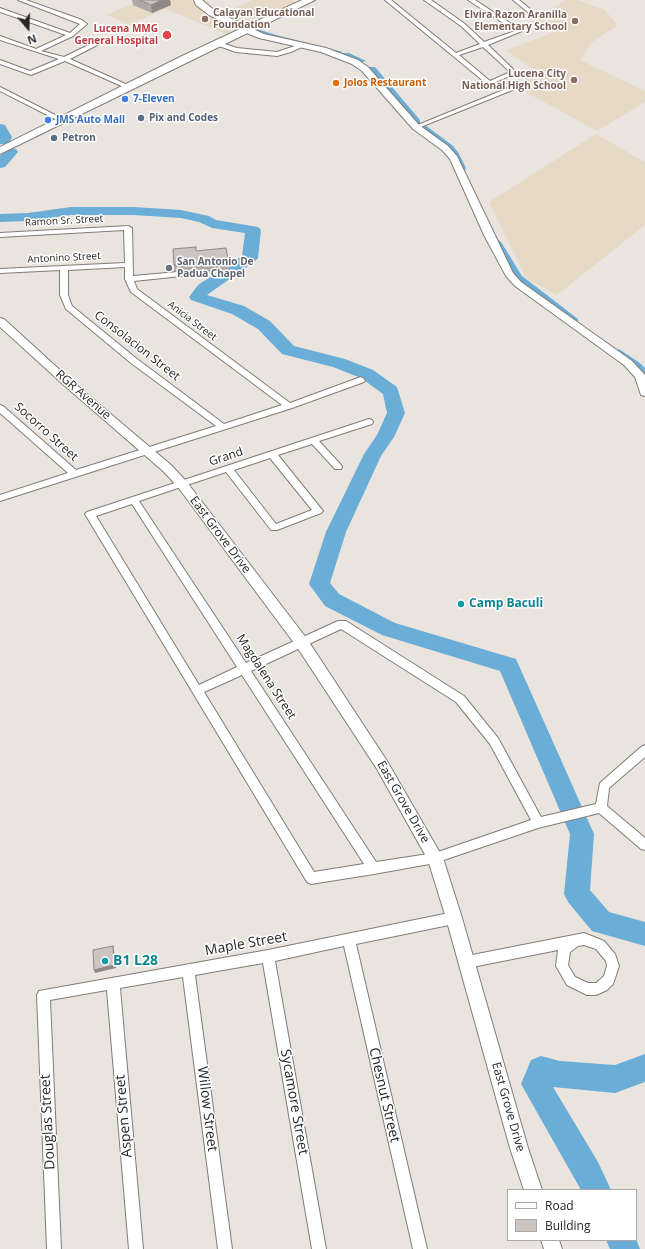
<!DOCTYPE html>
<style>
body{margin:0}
#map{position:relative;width:645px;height:1249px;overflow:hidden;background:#eae4de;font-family:"Open Sans",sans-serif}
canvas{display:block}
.legend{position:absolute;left:507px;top:1189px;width:130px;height:52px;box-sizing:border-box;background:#fff;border:1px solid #a9a8a7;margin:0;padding:5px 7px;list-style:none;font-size:12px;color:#282624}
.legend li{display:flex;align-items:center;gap:8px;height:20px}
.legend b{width:20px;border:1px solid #a9a8a7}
.north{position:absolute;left:8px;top:8px;width:40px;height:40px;-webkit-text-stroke:3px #fff;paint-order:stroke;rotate:161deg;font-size:11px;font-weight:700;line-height:16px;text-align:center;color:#282624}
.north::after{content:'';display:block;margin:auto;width:14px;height:18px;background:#282624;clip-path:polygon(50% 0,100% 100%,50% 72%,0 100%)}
</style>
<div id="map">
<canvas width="645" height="1249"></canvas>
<ul class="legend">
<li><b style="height:5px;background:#fff"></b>Road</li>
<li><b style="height:11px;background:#ccc4c0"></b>Building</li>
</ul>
<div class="north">N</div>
</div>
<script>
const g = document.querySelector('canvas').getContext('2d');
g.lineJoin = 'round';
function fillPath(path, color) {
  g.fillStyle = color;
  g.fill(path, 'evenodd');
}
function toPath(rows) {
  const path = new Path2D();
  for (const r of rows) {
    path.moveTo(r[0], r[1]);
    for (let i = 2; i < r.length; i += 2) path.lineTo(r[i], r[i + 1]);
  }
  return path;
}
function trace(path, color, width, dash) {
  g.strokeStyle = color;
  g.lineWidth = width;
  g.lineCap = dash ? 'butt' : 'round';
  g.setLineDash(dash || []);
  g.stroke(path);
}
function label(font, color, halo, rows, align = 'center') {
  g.font = font + ' "Open Sans",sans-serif';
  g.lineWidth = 3;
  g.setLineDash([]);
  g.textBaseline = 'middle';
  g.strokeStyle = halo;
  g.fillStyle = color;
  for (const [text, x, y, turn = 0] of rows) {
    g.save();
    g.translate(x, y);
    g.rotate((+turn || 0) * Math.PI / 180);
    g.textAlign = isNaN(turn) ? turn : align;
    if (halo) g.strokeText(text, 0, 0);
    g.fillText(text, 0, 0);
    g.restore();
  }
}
fillPath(toPath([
 [143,0,189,0,195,2,202,11,237,29,226,34,166,9,129,24,106,15],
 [253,0,292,0,295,2,245,24,222,14],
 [565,0,577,0,605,10,615,22,617,26,592,42,580,60,645,91,645,102,597,131,513,85,540,74,506,50,555,32,530,22,539,20],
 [596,134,645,162,645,225,557,295,526,278,489,202]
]), '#e6dac6');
fillPath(toPath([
 [257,29,276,35,343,52,339,54,272,38,255,32,255,30,257,29],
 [343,53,349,53,366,61,359,63,343,57,343,53],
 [369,67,375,67,420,120,420,124,414,124,369,71,369,67],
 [419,125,425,125,452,145,458,152,466,168,465,170,459,170,451,153,419,129,419,125],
 [497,239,501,242,522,276,578,319,578,323,572,323,515,280,493,242,497,239],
 [619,349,640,363,645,368,645,377,642,376,634,367,616,354,614,352,619,349]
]), '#6aadd7');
fillPath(toPath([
 [0,124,5,125,12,137,9,144,0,144,0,124],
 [11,148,16,149,18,152,5,167,0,168,0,156,6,149,11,148],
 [71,207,133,207,181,210,209,216,216,220,258,227,261,230,258,258,255,261,207,295,244,306,270,321,294,346,345,359,373,370,397,387,405,413,394,437,381,456,346,532,330,583,339,594,395,623,516,659,594,834,590,890,609,912,645,922,645,946,592,931,568,902,564,894,570,834,500,671,382,635,325,606,309,584,326,532,364,454,377,435,387,413,383,394,361,378,333,367,282,354,258,329,232,314,191,300,189,297,198,285,242,256,245,233,212,228,199,222,181,218,133,215,71,215,28,221,0,222,0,214,28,213,71,207],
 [645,1054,645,1082,615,1093,553,1087,598,1162,611,1190,581,1190,521,1084,531,1060,541,1056,560,1061,615,1065,645,1054],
 [636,1239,640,1249,610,1249,606,1240,636,1239]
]), '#6aadd7');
const minor = toPath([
 [18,0,26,0,82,20,87,24,73,36,41,51,64,57,99,40,103,40,103,42,70,59,130,86,130,88,126,88,65,61,31,75,0,64,0,60,30,71,59,59,0,40,0,36,36,49,66,35,0,12,0,8,70,33,80,24,18,0],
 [385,0,391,0,456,53,480,44,461,26,424,0,431,0,465,24,484,42,515,31,468,0,475,0,522,31,488,45,513,69,514,74,491,84,487,84,385,0],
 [483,47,508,70,508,73,490,81,459,55,483,47],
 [513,0,519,0,539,16,534,17,513,0],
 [218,42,237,48,277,52,301,44,306,45,291,52,277,56,236,52,216,45,215,44,218,42],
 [513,86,516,88,515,89,418,128,413,127,513,86],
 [0,87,63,119,64,120,59,121,0,91,0,87],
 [128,226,132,228,133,276,200,270,204,272,200,274,134,281,137,289,290,403,358,378,361,377,365,380,364,382,292,408,0,501,0,495,68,473,0,413,0,405,3,406,76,470,216,426,131,363,66,309,60,295,60,270,0,273,0,269,125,263,124,230,0,237,0,233,128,226],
 [125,267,125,279,131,292,282,405,224,424,137,359,72,306,68,295,68,270,125,267],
 [369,419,372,420,373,422,372,424,319,441,341,465,342,467,341,469,335,469,312,444,278,455,323,511,321,513,277,530,271,530,226,472,139,501,246,663,338,621,346,621,464,696,498,738,541,817,596,804,600,783,641,747,645,745,645,757,609,788,607,806,645,838,645,850,641,849,599,813,538,828,435,863,374,874,311,884,307,882,85,514,87,512,369,419],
 [270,458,312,510,276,524,234,470,270,458],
 [132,504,237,667,199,685,96,516,132,504],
 [341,629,456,702,490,744,531,820,435,853,376,862,251,671,341,629],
 [242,675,364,864,314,872,204,692,242,675],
 [454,912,458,914,460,918,458,922,454,924,356,944,427,1249,413,1249,344,946,275,961,326,1249,312,1249,263,963,195,975,232,1249,218,1249,183,977,120,988,143,1249,129,1249,107,990,50,1000,61,1249,47,1249,37,995,39,991,268,950,454,912],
 [584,933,604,941,615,954,619,966,613,984,607,990,596,995,587,995,567,985,556,966,558,950,467,968,463,966,461,962,463,958,467,956,584,933],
 [584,945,596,949,606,961,607,966,604,976,596,983,588,983,575,977,568,965,570,952,578,946,584,945]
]);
const tertiary = toPath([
 [194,0,202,0,215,11,264,34,326,48,358,60,368,67,419,125,448,146,457,156,513,273,521,282,632,361,645,375,645,396,641,395,635,377,624,365,515,286,506,276,484,235,450,159,442,150,413,129,362,71,352,64,321,52,259,38,244,32,209,15,196,5,194,0],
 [0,318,4,319,73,382,171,465,186,481,307,639,387,761,443,858,462,918,528,1148,542,1190,524,1190,510,1148,446,918,428,860,377,769,297,647,178,487,163,471,65,386,0,327,0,318],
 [541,1240,559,1240,562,1249,544,1249,541,1240]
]);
const primary = toPath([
 [302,0,315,0,0,154,0,147,180,57,302,0]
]);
trace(minor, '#827c77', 2);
trace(tertiary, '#827c77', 2);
trace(primary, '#827c77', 2);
fillPath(minor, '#fff');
fillPath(tertiary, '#fff');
fillPath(primary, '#fff');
fillPath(toPath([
 [132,0,170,0,171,5,152,13,133,5],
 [196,251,229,264,229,270,205,273,204,269,174,271,174,265]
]), '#afa9a5');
fillPath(toPath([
 [162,0,170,0,171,5,152,13,151,5],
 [113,946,114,950,116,968,95,973,94,970]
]), '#8f8986');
const building = toPath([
 [140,0,162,0,151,5,140,0],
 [196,247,196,251,226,248,229,264,205,267,204,263,174,265,173,249,196,247],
 [113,946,114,965,94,970,93,950,113,946]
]);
fillPath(building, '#ccc4c0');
trace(building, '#8f8986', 1);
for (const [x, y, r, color] of [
 [205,19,4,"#8d6e63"],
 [575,21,4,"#8d6e63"],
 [167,35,5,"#e0444e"],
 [574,80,4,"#8d6e63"],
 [336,83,4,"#e8710a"],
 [125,99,4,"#3f7fe0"],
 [141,118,4,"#5c6f8a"],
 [48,120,4,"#3f7fe0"],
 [54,138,4,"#5c6f8a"],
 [169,268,4,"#6b7280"],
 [461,604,4,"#0f9aa8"],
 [105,961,4,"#0f9aa8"]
]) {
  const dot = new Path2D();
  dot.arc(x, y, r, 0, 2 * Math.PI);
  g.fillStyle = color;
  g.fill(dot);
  trace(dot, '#fff', 1.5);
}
label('bold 10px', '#785e54', '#fff', [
 ["Calayan Educational",213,13,"left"],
 ["Foundation",213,25,"left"],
 ["Elvira Razon Aranilla",567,15],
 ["Elementary School",567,27],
 ["Lucena City",566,74],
 ["National High School",566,86]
], 'right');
label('bold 10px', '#be3a42', '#fff', [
 ["Lucena MMG",158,29],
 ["General Hospital",158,41]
], 'right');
label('bold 10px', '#c56008', '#fff', [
 ["Jolos Restaurant",344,83]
], 'left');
label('bold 10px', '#366cbe', '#fff', [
 ["7-Eleven",133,99],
 ["JMS Auto Mall",56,120]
], 'left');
label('bold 10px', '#4e5e75', '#fff', [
 ["Pix and Codes",149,118],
 ["Petron",62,138]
], 'left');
label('10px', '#282624', '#fff', [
 ["Ramon Sr. Street",64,221,-3],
 ["Antonino Street",64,258,-3],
 ["Anicia Street",192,321,37]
]);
label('bold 10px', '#5b616d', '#fff', [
 ["San Antonio De",177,262],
 ["Padua Chapel",177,274]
], 'left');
label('12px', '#282624', '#fff', [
 ["Consolacion Street",137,346,38],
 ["RGR Avenue",83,395,41],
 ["Socorro Street",46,432,42],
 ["Grand",226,457,-18],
 ["East Grove Drive",220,535,53],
 ["Magdalena Street",266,677,57],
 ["East Grove Drive",403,802,60],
 ["East Grove Drive",508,1107,74]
]);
label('bold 12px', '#0d838f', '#fff', [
 ["Camp Baculi",469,604]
], 'left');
label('14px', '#282624', '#fff', [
 ["Maple Street",246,944,-10],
 ["Chesnut Street",384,1095,77],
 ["Sycamore Street",294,1102,80],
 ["Willow Street",207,1109,83],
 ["Aspen Street",124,1116,-95],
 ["Douglas Street",48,1122,-93]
]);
label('bold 14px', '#0d838f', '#fff', [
 ["B1 L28",113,961]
], 'left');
</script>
